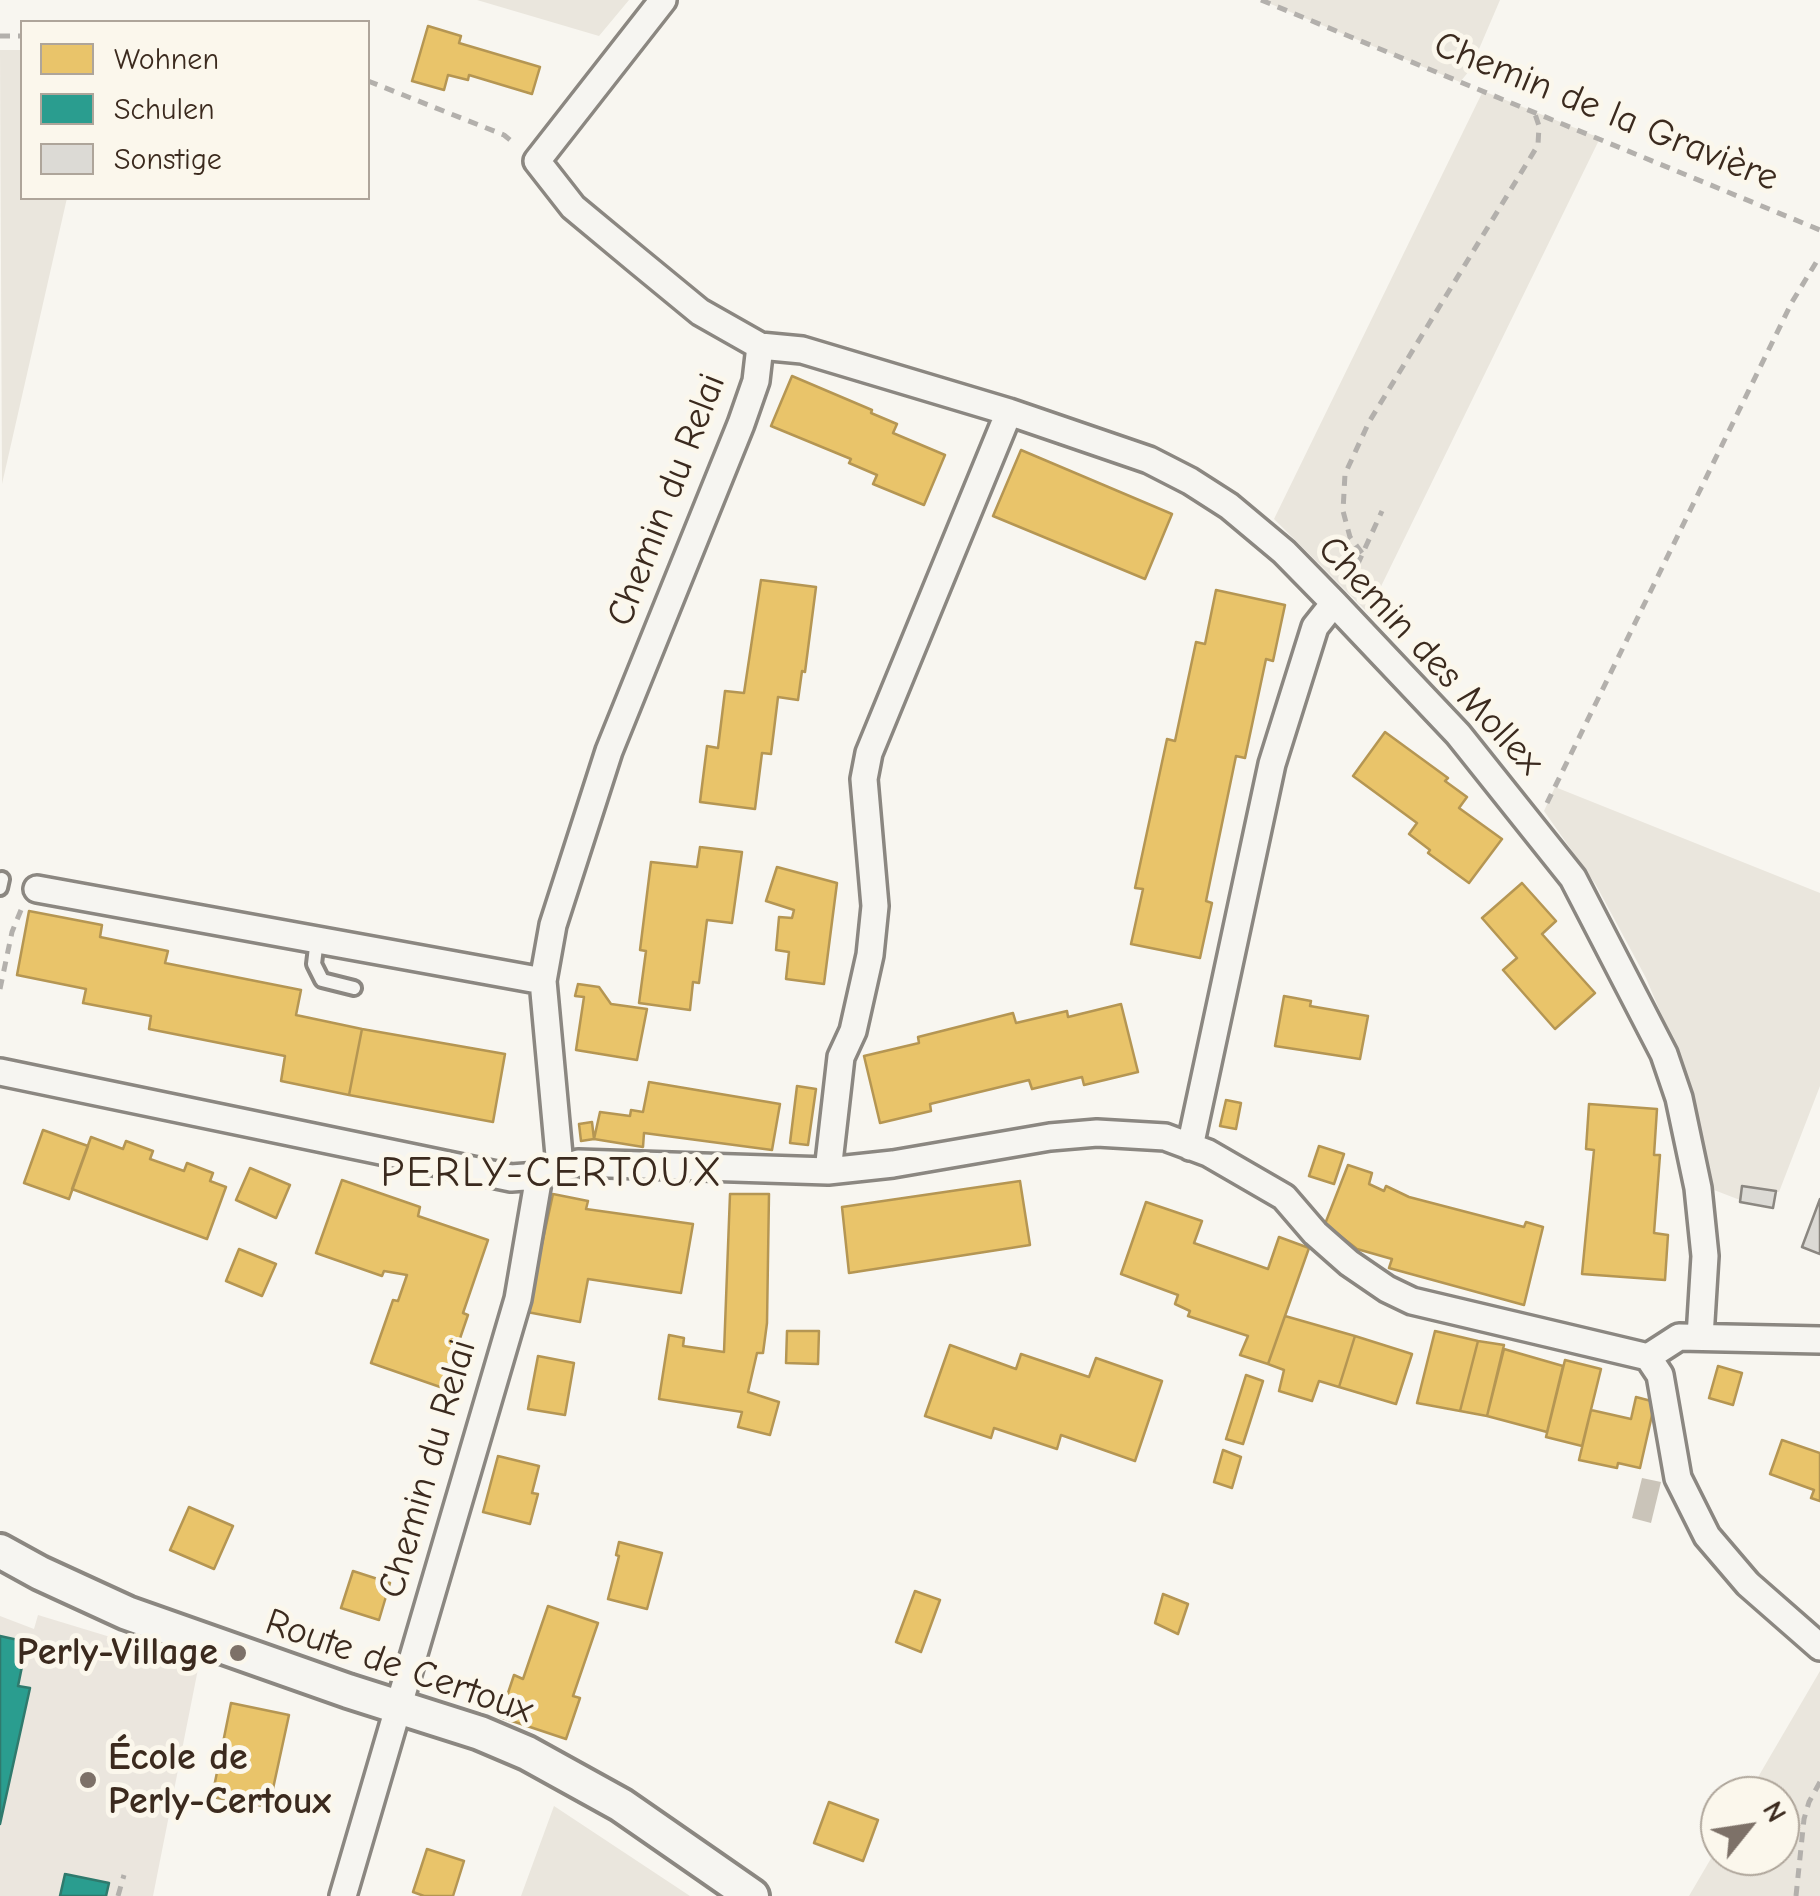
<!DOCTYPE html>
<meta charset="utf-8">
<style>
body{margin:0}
#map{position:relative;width:1820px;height:1896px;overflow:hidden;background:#f8f6f0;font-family:"Comic Neue",sans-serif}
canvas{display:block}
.legend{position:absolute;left:20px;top:20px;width:350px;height:180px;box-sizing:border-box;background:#fbf7ec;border:2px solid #aea59a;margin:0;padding:12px 18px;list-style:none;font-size:30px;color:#3b2a1e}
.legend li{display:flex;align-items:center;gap:20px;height:50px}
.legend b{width:50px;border:2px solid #aea59a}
.north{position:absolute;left:1700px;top:1776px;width:100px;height:100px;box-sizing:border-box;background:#fbf7ec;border:2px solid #aea59a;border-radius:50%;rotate:60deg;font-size:28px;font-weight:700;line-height:40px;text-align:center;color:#3b2a1e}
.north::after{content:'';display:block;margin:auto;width:35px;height:45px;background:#7d7168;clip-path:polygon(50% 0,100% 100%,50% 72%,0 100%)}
</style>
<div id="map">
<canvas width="1820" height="1896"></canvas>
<ul class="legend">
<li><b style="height:28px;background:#e9c46a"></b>Wohnen</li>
<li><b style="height:28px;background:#2a9d8f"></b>Schulen</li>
<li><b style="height:28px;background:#dcdad5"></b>Sonstige</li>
</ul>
<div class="north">N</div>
</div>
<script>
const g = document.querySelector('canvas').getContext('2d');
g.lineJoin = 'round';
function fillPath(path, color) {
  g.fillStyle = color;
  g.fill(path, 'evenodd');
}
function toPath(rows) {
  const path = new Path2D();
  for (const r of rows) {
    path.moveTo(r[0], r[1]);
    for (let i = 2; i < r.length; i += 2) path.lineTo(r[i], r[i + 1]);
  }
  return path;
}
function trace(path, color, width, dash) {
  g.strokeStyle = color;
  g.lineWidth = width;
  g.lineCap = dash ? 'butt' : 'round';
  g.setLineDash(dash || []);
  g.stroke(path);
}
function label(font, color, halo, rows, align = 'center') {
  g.font = font + ' "Comic Neue",sans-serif';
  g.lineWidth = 10;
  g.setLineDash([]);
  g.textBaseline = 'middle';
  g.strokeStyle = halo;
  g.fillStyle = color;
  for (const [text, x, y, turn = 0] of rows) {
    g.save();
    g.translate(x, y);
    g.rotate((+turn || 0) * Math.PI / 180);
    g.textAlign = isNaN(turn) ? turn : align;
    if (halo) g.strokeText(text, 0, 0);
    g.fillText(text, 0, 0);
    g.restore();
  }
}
fillPath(toPath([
 [38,1615,199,1664,153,1896,0,1896,0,1616,34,1629]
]), '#ebe6de');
fillPath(toPath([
 [477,0,629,0,599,36],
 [1261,0,1500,0,1470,70,1460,82],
 [0,50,22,50,22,198,67,198,2,484],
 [1483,91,1600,138,1368,613,1274,519],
 [1555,787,1820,893,1820,1086,1779,1192,1743,1186,1740,1200,1714,1190,1687,1076,1646,978,1596,885,1544,811],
 [1820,1671,1820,1896,1689,1896,1720,1843,1720,1856,1780,1856,1780,1796,1747,1796],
 [554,1806,690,1896,521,1896]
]), '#eae6dd');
fillPath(toPath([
 [1642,1478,1661,1482,1651,1523,1632,1518]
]), '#cac4b9');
const homes = toPath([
 [428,26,461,36,459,43,540,67,532,94,469,75,468,80,448,75,444,90,412,81,428,26],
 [792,376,872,410,871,413,897,424,893,433,945,455,924,505,873,484,877,475,849,463,851,459,771,426,792,376],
 [1021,450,1172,514,1145,579,993,516,1021,450],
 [761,580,816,587,805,672,802,671,798,700,778,697,771,754,762,753,755,809,700,802,707,746,718,748,725,691,744,693,761,580],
 [1216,590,1285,605,1273,661,1266,659,1245,758,1236,756,1206,901,1212,903,1200,958,1131,944,1143,889,1135,888,1167,739,1175,741,1196,642,1205,644,1216,590],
 [1385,732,1448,778,1445,781,1467,797,1459,808,1502,839,1469,883,1428,853,1430,850,1409,834,1417,823,1353,776,1385,732],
 [700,847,742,852,732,923,707,920,699,983,693,982,690,1010,639,1003,646,951,640,950,651,862,697,867,700,847],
 [777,867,837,883,824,984,786,979,789,952,776,950,779,917,792,918,794,910,766,901,777,867],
 [1522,883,1556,921,1542,934,1595,993,1555,1029,1503,970,1517,958,1482,918,1522,883],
 [29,911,102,925,100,937,168,951,165,963,301,990,296,1015,362,1029,349,1095,281,1081,285,1056,149,1029,151,1016,83,1003,86,989,17,975,29,911],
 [578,984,599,987,611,1004,647,1009,637,1060,576,1050,584,997,575,996,578,984],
 [1284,996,1311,1001,1310,1006,1368,1016,1360,1059,1275,1046,1284,996],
 [1121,1004,1138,1072,1084,1085,1082,1077,1032,1089,1029,1080,930,1104,931,1111,880,1123,864,1056,919,1043,918,1037,1013,1013,1016,1023,1067,1011,1068,1017,1121,1004],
 [362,1029,505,1054,493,1122,349,1095,362,1029],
 [649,1082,780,1104,772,1150,644,1133,643,1147,594,1139,600,1112,630,1116,631,1110,643,1112,649,1082],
 [797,1086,816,1089,808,1145,790,1143,797,1086],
 [1226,1100,1241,1103,1236,1129,1220,1126,1226,1100],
 [1589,1104,1657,1109,1654,1155,1660,1155,1654,1233,1668,1235,1665,1280,1582,1274,1594,1150,1586,1149,1589,1104],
 [592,1122,594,1139,581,1141,579,1124,592,1122],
 [43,1130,88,1146,69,1199,24,1183,43,1130],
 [91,1137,123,1149,126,1141,153,1151,150,1159,184,1171,187,1163,213,1173,210,1181,226,1187,207,1239,72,1189,91,1137],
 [1319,1146,1344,1154,1334,1184,1309,1176,1319,1146],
 [1348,1165,1372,1173,1369,1184,1384,1191,1386,1186,1409,1197,1524,1227,1526,1222,1543,1227,1524,1305,1389,1268,1392,1259,1357,1249,1325,1224,1348,1165],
 [250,1168,290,1185,276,1218,236,1200,250,1168],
 [342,1180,420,1207,418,1216,488,1240,463,1313,468,1315,443,1388,371,1363,393,1300,398,1301,407,1275,384,1271,382,1276,316,1253,342,1180],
 [1020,1181,1030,1245,849,1273,842,1207,1020,1181],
 [553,1194,588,1201,586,1209,693,1224,681,1293,588,1279,580,1322,527,1312,553,1194],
 [730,1194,769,1194,767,1323,763,1353,757,1353,748,1392,779,1402,770,1435,738,1427,742,1412,659,1399,669,1335,684,1338,683,1346,724,1352,730,1194],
 [1146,1202,1202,1221,1194,1243,1268,1269,1279,1237,1309,1248,1268,1364,1240,1355,1248,1336,1188,1316,1190,1311,1175,1304,1178,1295,1121,1274,1146,1202],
 [239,1249,276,1264,262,1296,226,1281,239,1249],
 [1285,1316,1355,1336,1339,1387,1319,1381,1312,1401,1279,1391,1284,1370,1268,1364,1285,1316],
 [787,1331,819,1331,818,1364,786,1363,787,1331],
 [1435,1331,1478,1341,1460,1411,1417,1403,1435,1331],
 [1355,1336,1412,1354,1396,1404,1339,1387,1355,1336],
 [1478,1341,1504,1345,1487,1416,1460,1411,1478,1341],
 [950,1345,1016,1369,1021,1354,1089,1377,1096,1358,1162,1381,1135,1461,1061,1435,1057,1449,994,1428,991,1438,925,1416,950,1345],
 [1504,1349,1563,1366,1547,1432,1487,1416,1504,1349],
 [538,1356,574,1363,565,1415,528,1409,538,1356],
 [1565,1360,1601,1369,1582,1446,1546,1437,1565,1360],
 [1718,1366,1742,1373,1733,1405,1709,1398,1718,1366],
 [1246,1375,1263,1381,1243,1444,1226,1439,1246,1375],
 [1636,1397,1655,1402,1640,1468,1618,1463,1617,1468,1579,1460,1591,1410,1631,1419,1636,1397],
 [1782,1440,1820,1453,1820,1501,1811,1498,1814,1490,1770,1474,1782,1440],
 [1223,1450,1241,1457,1232,1488,1214,1482,1223,1450],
 [498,1456,539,1466,532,1493,538,1494,530,1524,483,1512,498,1456],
 [189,1507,233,1526,214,1569,170,1550,189,1507],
 [619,1542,662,1553,647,1609,608,1599,619,1556,616,1555,619,1542],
 [353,1571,390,1583,379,1620,341,1608,353,1571],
 [915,1591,940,1600,921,1652,896,1642,915,1591],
 [1163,1594,1188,1604,1178,1634,1155,1623,1163,1594],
 [548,1606,598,1623,573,1696,580,1698,566,1739,500,1717,514,1675,523,1679,548,1606],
 [231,1703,289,1715,269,1807,212,1797,231,1703],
 [829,1802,878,1820,863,1861,814,1843,829,1802],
 [427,1849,464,1861,453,1896,424,1896,413,1892,427,1849]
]);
fillPath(homes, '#e9c46a');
trace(homes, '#b59653', 2.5);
const schools = toPath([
 [0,1636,27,1642,18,1686,30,1688,0,1824,0,1636],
 [65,1874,109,1883,106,1896,60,1896,65,1874]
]);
fillPath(schools, '#2a9d8f');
trace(schools, '#2f7a6d', 2.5);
const building = toPath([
 [1742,1186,1776,1191,1773,1208,1740,1202,1742,1186],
 [1820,1199,1820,1254,1802,1247,1820,1199]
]);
fillPath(building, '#dcdad5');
trace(building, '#8b8781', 2.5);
const service = toPath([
 [0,888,2,879],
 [317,939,314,964,322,980,354,988]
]);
const minor = toPath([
 [760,346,802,350,1009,412,1149,460,1190,481,1229,506,1284,552,1334,603,1458,734,1573,878,1664,1054,1679,1098,1698,1188,1705,1256,1700,1337],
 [37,889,543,981],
 [0,1072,511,1178,539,1176,578,1163,828,1171,893,1164,1050,1137,1097,1133,1165,1137,1208,1153,1284,1197,1315,1233,1349,1263,1387,1289,1412,1301,1648,1357],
 [1190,1147,1272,764,1315,627,1334,603],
 [560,1166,543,981,553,925,609,751,741,424,756,381,760,346,700,312,638,261,573,207,537,161,663,0],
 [828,1171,841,1057,853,1031,870,955,875,906,864,779,869,753,1009,412],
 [1648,1357,1660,1375,1678,1478,1707,1536,1748,1584,1820,1647],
 [1648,1357,1679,1337,1820,1340],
 [343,1896,518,1299,539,1176]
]);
const tertiary = toPath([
 [0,1551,40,1573,127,1613,348,1691,480,1733,527,1753,621,1805,752,1896]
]);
trace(service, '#8b8781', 20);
trace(minor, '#8b8781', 32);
trace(tertiary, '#8b8781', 40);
trace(toPath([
 [1261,0,1820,230],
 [0,36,22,36],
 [368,81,504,135,515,144],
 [1362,553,1350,537,1343,511,1345,474,1369,422,1538,145,1539,126,1534,111],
 [1350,581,1382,511],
 [1547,803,1792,302,1820,256],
 [0,989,12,932,21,910],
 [118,1896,124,1875],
 [1796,1896,1804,1819,1809,1802,1820,1782]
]), '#b3b0ac', 5, [10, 8]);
trace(service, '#f6f5f1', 12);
trace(minor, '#f6f5f1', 25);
trace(tertiary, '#f6f5f1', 32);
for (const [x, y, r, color] of [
 [238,1653,10,"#7d7168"],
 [88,1780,10,"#7d7168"]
]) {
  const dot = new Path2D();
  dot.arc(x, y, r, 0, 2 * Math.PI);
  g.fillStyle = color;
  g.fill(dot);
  trace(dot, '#fbf7ec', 4);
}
label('38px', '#3b2a1e', '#fbf7ec', [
 ["Chemin de la Gravière",1606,112,22],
 ["Chemin du Relai",667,500,-69],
 ["Chemin des Mollex",1430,656,47],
 ["Chemin du Relai",428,1469,-74],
 ["Route de Certoux",399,1667,19]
]);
label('bold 38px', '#3b2a1e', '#fbf7ec', [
 ["Perly-Village",218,1653],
 ["École de",108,1758,"left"],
 ["Perly-Certoux",108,1802,"left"]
], 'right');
g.letterSpacing = '2.5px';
label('42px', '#3b2a1e', '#fbf7ec', [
 ["PERLY-CERTOUX",552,1174]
]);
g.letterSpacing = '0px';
</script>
